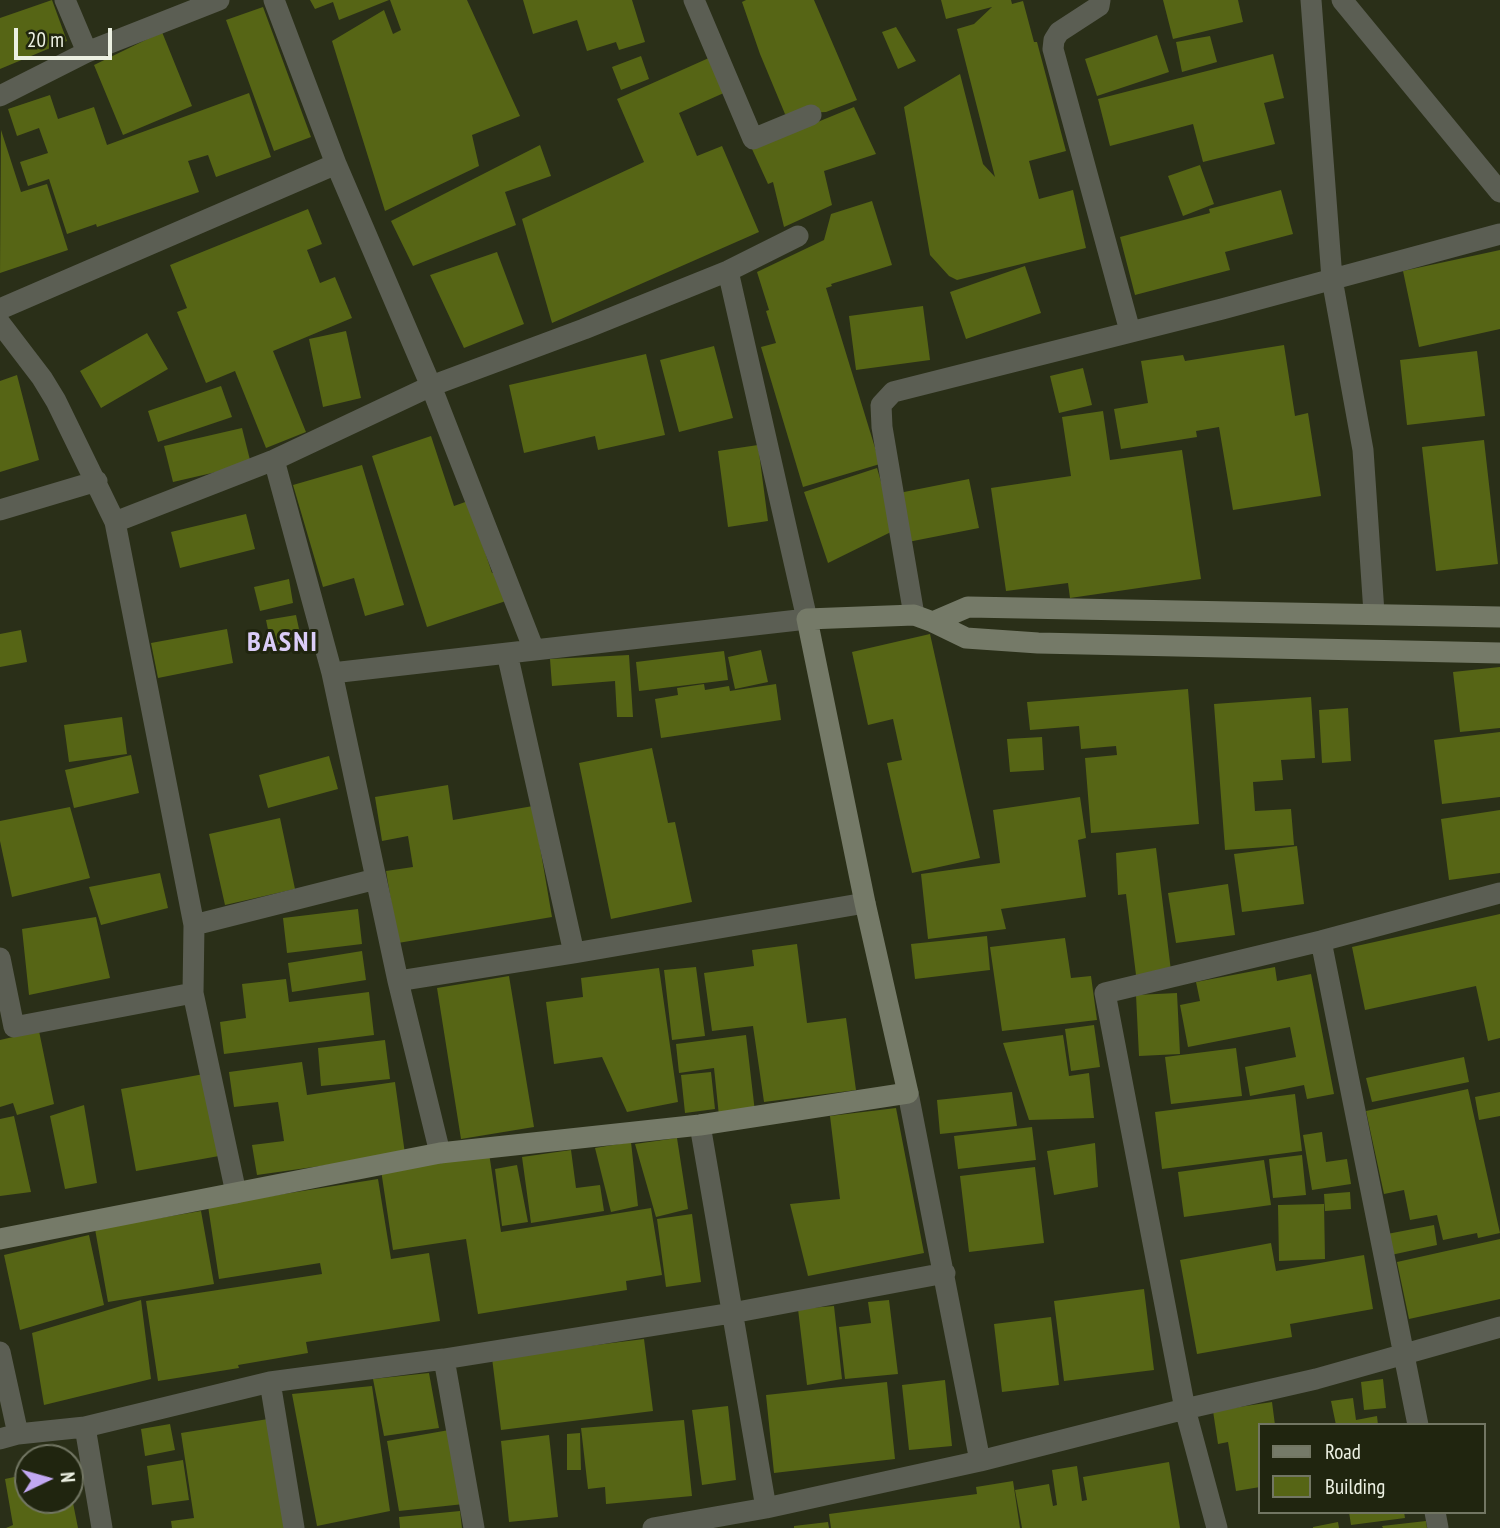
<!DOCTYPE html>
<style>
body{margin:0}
#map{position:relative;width:1500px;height:1528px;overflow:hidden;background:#2a2f18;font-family:"PT Sans Narrow",sans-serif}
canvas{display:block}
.legend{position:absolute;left:1258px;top:1423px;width:228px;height:91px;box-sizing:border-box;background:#20250f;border:2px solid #727663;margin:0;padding:9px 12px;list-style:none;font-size:21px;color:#ecf0e2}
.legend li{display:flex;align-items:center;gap:14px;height:35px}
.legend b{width:35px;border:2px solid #727663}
.north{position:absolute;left:14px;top:1444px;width:70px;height:70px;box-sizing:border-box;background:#20250f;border:2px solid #727663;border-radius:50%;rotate:85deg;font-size:19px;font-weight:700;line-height:28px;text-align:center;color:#ecf0e2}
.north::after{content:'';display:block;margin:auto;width:24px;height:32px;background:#c2a8f3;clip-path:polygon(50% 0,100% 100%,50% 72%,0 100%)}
.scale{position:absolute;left:14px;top:28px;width:98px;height:32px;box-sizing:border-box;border:4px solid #ecf0e2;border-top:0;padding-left:9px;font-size:21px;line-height:24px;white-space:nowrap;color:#ecf0e2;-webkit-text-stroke:5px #20250f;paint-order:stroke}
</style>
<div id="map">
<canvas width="1500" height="1528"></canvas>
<ul class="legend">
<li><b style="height:9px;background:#757a68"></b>Road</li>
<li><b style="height:19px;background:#566515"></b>Building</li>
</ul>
<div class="north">N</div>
<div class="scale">20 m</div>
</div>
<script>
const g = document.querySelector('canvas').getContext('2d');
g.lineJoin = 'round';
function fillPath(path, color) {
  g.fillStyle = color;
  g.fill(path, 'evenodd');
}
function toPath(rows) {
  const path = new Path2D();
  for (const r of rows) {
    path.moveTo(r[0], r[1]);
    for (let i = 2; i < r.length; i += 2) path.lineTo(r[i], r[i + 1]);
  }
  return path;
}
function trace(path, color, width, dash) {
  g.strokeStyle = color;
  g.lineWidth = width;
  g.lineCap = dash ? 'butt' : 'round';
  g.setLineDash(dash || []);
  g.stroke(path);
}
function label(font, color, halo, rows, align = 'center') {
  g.font = font + ' "PT Sans Narrow",sans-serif';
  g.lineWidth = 6;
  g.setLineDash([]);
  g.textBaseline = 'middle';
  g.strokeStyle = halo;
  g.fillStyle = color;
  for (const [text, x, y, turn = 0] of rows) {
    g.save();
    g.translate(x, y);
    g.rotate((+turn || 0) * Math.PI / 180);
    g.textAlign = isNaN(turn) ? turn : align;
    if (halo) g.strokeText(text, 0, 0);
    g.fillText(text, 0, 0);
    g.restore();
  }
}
fillPath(toPath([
 [52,0,67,41,0,69,0,18],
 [310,0,389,0,339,20,333,2,315,9],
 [390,0,467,0,520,116,472,135,479,166,385,211,332,41,384,10,393,34,401,30],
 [523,0,632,0,645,42,619,50,616,42,587,51,577,20,533,34],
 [746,0,814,0,857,100,826,112,785,114,760,54,742,2],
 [941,0,1011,0,1012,4,1023,1,1034,42,1037,42,1066,151,1029,161,1039,199,1073,190,1086,248,957,280,949,276,930,255,904,107,960,74,983,164,995,177,957,29,974,24,992,7,946,19],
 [1163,0,1238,0,1243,22,1173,39],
 [263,7,311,137,274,151,226,20],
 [896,27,916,61,898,69,882,32],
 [162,32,192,106,123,135,94,65],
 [1157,35,1169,72,1097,96,1085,59],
 [1210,36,1217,62,1182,72,1176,42],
 [1273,54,1284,98,1264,103,1275,144,1203,162,1193,124,1110,146,1098,99],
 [641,56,649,79,621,90,612,67],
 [711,57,726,92,679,113,697,156,722,146,759,232,552,323,522,219,644,162,617,99],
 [249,93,271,157,216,177,208,155,188,161,199,192,97,227,96,224,67,234,49,179,28,186,20,162,48,153,39,128,17,136,8,109,50,95,58,119,94,107,107,145],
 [854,107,876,154,824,171,832,205,784,227,773,182,768,184,752,149],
 [1,130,21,192,47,184,68,250,0,273],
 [540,145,551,176,505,192,516,225,413,266,391,221],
 [1200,165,1214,204,1183,216,1168,176],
 [1281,190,1293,234,1225,252,1230,270,1135,295,1120,237,1210,213,1209,209],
 [872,201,892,265,831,284,832,286,826,288,880,464,803,487,761,347,776,343,766,311,769,310,757,272,824,240,831,214],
 [308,209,322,244,307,250,320,283,335,277,352,318,273,351,306,432,266,448,235,371,206,383,177,312,187,308,170,265],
 [1500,250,1500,329,1419,347,1403,271],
 [497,252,524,324,464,348,430,275],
 [1025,266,1041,313,966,339,950,292],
 [923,306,930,360,856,370,849,316],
 [346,331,361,398,323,407,309,339],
 [147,333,168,369,101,408,80,371],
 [1284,345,1295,416,1308,413,1321,496,1233,510,1219,427,1196,431,1197,437,1121,449,1114,409,1148,403,1141,361,1183,355,1185,361],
 [714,346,733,418,679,432,660,360],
 [1477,351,1485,416,1407,425,1400,360],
 [646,354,665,435,598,450,595,436,524,453,509,385],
 [1083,368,1092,405,1059,413,1050,376],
 [17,375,39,460,0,472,0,381],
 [221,386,232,417,158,442,148,411],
 [1103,411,1110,460,1182,450,1201,579,1070,598,1068,583,1006,591,991,488,1071,476,1062,417],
 [242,428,251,464,173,482,164,446],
 [431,436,454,506,468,501,492,573,502,570,512,599,427,627,372,456],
 [1484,440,1498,564,1436,571,1422,447],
 [758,445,768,521,728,527,718,451],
 [362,465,404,605,365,616,354,578,323,587,293,485],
 [877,468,895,530,828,563,804,492],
 [969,479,979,528,908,542,899,493],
 [246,514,255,549,180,568,171,532],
 [289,579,293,603,260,611,254,587],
 [296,615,302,643,272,649,266,620],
 [227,629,233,663,158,678,151,643],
 [21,630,27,662,0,667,0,634],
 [930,634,980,858,912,873,887,763,902,760,893,719,868,725,852,652],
 [761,650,768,682,735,689,728,657],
 [724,651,728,680,639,691,636,662],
 [629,655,633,717,617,717,615,681,552,686,550,659],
 [1500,667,1500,728,1460,732,1453,672],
 [704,684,705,690,729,686,730,691,776,684,781,720,661,738,655,699,678,695,677,688],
 [1188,689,1199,824,1091,833,1085,758,1117,755,1116,746,1081,749,1079,726,1030,730,1027,702],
 [1311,697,1315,758,1281,760,1283,780,1253,782,1255,811,1291,809,1294,845,1225,850,1214,704],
 [1348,708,1351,761,1322,763,1319,710],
 [122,717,127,754,69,762,64,725],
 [1500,732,1500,797,1442,804,1434,740],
 [1042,737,1044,770,1010,772,1007,739],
 [652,748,668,823,675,822,692,902,611,919,579,763],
 [131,755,139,793,74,808,65,770],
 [329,756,338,789,268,808,259,775],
 [448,785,453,820,533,806,552,917,398,943,386,871,413,867,408,836,382,841,375,797],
 [1080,797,1086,838,1078,840,1086,897,1001,909,1006,929,928,939,921,874,1000,863,993,810],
 [70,807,90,878,12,897,0,841,0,821],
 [1500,810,1500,873,1449,880,1441,819],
 [280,818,295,889,225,905,209,834],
 [1297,846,1304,904,1242,912,1234,854],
 [1156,848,1171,971,1136,975,1126,894,1118,895,1116,853],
 [160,873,168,908,101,925,89,887],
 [1228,884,1235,935,1176,943,1168,893],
 [358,909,362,944,287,953,283,918],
 [1500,914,1500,1038,1488,1041,1476,986,1365,1010,1352,947],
 [96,917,110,978,29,995,22,929],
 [987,936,990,970,915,979,911,944],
 [1065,938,1071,978,1091,976,1097,1020,1002,1031,990,947],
 [797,944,807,1023,846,1018,856,1090,764,1102,753,1026,712,1031,704,973,754,966,752,950],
 [362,951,366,980,292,992,288,963],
 [696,967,705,1036,672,1040,664,970],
 [1275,967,1277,981,1311,974,1334,1094,1307,1099,1304,1085,1250,1096,1245,1067,1296,1057,1290,1027,1188,1047,1180,1005,1200,1001,1196,982],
 [659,968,678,1102,627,1112,602,1057,554,1064,546,1002,583,997,581,978],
 [509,976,534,1127,461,1139,437,988],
 [286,979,289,1002,369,992,374,1035,224,1054,220,1022,246,1018,242,984],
 [1177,993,1180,1054,1139,1056,1136,995],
 [1094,1025,1100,1067,1071,1071,1065,1029],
 [39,1031,54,1104,17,1115,13,1103,0,1107,0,1040],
 [746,1035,755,1112,719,1116,714,1068,679,1073,676,1044],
 [1063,1035,1069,1076,1089,1073,1094,1118,1029,1120,1003,1043],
 [385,1040,390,1079,321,1086,318,1048],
 [1236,1048,1242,1096,1171,1104,1165,1057],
 [1464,1057,1469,1082,1372,1102,1366,1078],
 [302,1062,307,1095,395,1082,405,1154,257,1175,252,1145,284,1141,278,1102,234,1107,229,1072],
 [711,1072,715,1109,685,1113,681,1075],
 [204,1074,219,1156,136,1171,121,1089],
 [1468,1089,1500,1233,1478,1238,1477,1233,1443,1240,1437,1215,1410,1220,1404,1190,1384,1194,1366,1111],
 [1012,1092,1017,1126,940,1134,937,1100],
 [1500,1092,1500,1116,1479,1120,1475,1097],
 [1295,1094,1302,1151,1162,1169,1155,1112],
 [84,1105,97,1183,65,1189,50,1116],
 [896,1108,924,1253,808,1276,790,1204,840,1199,830,1116],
 [14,1116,31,1192,0,1196,0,1119],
 [1032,1127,1036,1160,958,1169,954,1136],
 [1322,1132,1326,1162,1347,1159,1351,1184,1312,1190,1303,1135],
 [677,1138,688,1209,656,1217,635,1144],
 [631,1142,638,1206,611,1212,595,1148],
 [1095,1143,1098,1187,1054,1195,1047,1151],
 [571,1150,576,1188,600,1185,604,1211,531,1223,522,1157],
 [489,1153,501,1232,651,1208,662,1275,626,1281,627,1290,478,1314,466,1239,393,1250,381,1170],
 [1302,1155,1306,1195,1273,1198,1269,1159],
 [1264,1160,1271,1205,1184,1217,1178,1172],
 [517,1165,528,1222,502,1226,495,1169],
 [1035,1167,1044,1243,969,1252,960,1176],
 [378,1179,391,1259,429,1253,440,1321,306,1342,308,1353,238,1365,239,1368,158,1381,146,1301,322,1274,320,1263,219,1279,208,1206],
 [1350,1192,1351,1209,1325,1211,1324,1194],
 [1324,1204,1325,1259,1279,1261,1278,1205],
 [201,1211,214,1284,108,1302,95,1229],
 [692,1214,701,1282,666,1287,657,1219],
 [1434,1225,1437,1245,1391,1255,1387,1234],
 [89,1235,104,1305,20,1330,4,1255],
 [1500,1239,1500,1299,1409,1319,1397,1262],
 [1271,1243,1276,1271,1364,1255,1373,1309,1290,1324,1292,1337,1197,1354,1180,1260],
 [1144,1289,1154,1370,1064,1381,1054,1301],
 [141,1300,151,1379,44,1405,32,1333],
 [889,1300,898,1374,845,1379,839,1327,871,1323,868,1302],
 [834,1306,842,1379,807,1385,798,1309],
 [1051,1317,1059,1385,1002,1392,994,1324],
 [644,1339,653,1411,501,1430,492,1358],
 [429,1373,439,1428,384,1436,373,1379],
 [1383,1379,1386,1408,1364,1410,1361,1382],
 [945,1380,952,1446,909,1450,902,1385],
 [887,1382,895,1459,774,1473,766,1395],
 [372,1386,390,1511,317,1526,292,1394],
 [1353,1398,1356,1420,1377,1416,1378,1425,1336,1425,1331,1401],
 [1272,1402,1275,1425,1260,1425,1260,1487,1236,1491,1228,1442,1218,1444,1213,1411],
 [728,1406,736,1480,702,1485,692,1410],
 [268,1419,284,1528,172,1528,171,1521,194,1518,181,1433],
 [684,1420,692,1496,606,1504,605,1487,588,1489,581,1428],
 [170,1424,175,1450,145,1456,141,1429],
 [449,1430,464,1504,399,1511,387,1441],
 [580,1433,581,1470,567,1470,567,1434],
 [549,1435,558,1517,509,1522,501,1441],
 [183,1460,189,1500,152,1505,147,1466],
 [1169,1462,1180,1528,1022,1528,1015,1490,1049,1484,1053,1506,1057,1505,1052,1470,1077,1466,1082,1501,1087,1500,1083,1477],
 [28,1474,28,1500,70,1500,71,1493,78,1528,6,1528,13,1525,5,1479],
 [1013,1481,1020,1528,831,1528,829,1514,977,1494,976,1487],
 [460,1511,462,1528,400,1528,399,1517],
 [1349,1512,1404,1512,1405,1518,1351,1525],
 [1426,1521,1427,1528,1383,1528,1382,1526],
 [828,1522,829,1528,794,1528,794,1526],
 [1338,1522,1339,1528,1313,1528,1313,1527]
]), '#566515');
trace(toPath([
 [65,0,87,52],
 [694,0,753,139,811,115],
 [1100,0,1099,6,1059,32,1054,40,1053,49,1130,331],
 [1311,0,1332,279,1363,450,1374,613],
 [1342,0,1500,192],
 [0,96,87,52,219,0],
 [336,164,431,386,534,650],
 [0,309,336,164,274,0],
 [0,323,42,378,56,401,115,522,194,925,193,993,236,1193],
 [274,460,332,673,807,619,728,271],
 [0,510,97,481],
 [115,522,274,460,431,386,584,329,728,271,798,236],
 [914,615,882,427,881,405,893,392,1222,309,1500,234],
 [507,653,574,953,865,903],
 [332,673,398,981],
 [194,925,376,879],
 [1321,941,1418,1425],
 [0,958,14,1027,193,993],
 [908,1093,980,1461,1185,1409,1316,1379,1500,1327],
 [700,1125,766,1508],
 [440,1153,398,981,574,953],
 [0,1352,18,1434],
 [444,1359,474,1528],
 [270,1382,294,1528],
 [85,1427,102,1528],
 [0,1439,18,1434,85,1427,270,1382,444,1359,732,1313,945,1273],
 [1435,1512,1438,1528],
 [653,1528,766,1508,980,1461],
 [1217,1528,1185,1409,1105,993,1321,941,1500,893]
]), '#5b5e53', 21);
trace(toPath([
 [933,622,968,607,1500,617],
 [0,1239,440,1153,700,1125,908,1093,865,903,807,619,914,615,933,622,966,638,1038,643,1500,653]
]), '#757a68', 21);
g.letterSpacing = '2px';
label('bold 28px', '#dbcdf8', '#20250f', [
 ["BASNI",283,643]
]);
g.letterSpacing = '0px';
</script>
